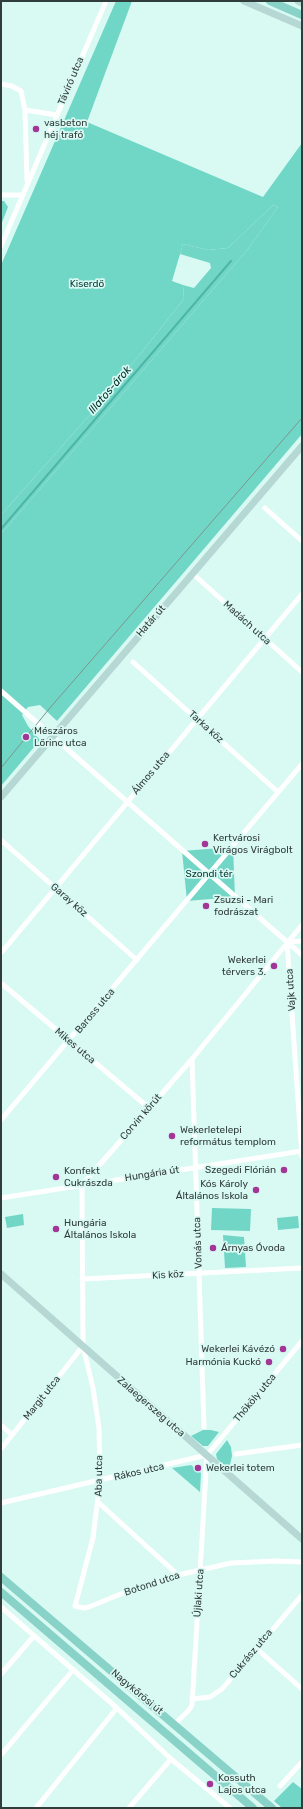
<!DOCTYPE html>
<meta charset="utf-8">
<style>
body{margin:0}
#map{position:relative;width:303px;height:1809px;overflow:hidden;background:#d9f9f3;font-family:Rubik,sans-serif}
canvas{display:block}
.frame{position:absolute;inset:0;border:2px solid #313d3b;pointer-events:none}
</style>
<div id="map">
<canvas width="303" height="1809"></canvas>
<div class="frame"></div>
</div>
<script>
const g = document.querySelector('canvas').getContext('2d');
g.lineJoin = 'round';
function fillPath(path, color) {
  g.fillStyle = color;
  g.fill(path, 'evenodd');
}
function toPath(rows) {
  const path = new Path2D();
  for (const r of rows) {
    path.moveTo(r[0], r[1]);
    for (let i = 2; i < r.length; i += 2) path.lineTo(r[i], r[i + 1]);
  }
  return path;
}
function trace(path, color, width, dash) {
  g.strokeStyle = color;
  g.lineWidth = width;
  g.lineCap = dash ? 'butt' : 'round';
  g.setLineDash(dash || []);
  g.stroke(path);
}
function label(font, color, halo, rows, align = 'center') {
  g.font = font + ' Rubik,sans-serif';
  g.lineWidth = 3.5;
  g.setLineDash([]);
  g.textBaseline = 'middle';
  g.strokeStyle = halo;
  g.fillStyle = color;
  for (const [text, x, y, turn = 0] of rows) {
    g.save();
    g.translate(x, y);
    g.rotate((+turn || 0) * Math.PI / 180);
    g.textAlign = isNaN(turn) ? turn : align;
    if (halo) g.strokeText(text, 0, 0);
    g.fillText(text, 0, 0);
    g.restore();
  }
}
fillPath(toPath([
 [1,201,4,201,8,207,1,225],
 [273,205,278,207,248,249,1,534,1,515,109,393,184,299,183,285,194,288,211,268,210,263,180,254,183,244,208,250,228,248],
 [233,847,235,897,187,901,182,851],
 [212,1208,251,1209,250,1231,211,1230],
 [23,1214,24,1225,7,1228,5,1217],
 [298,1216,299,1228,278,1230,277,1218],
 [223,1235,244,1237,246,1267,225,1268],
 [203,1430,211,1430,219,1432,208,1446,203,1446,191,1436],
 [227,1440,231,1447,232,1456,229,1469,217,1459,216,1454],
 [191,1465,201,1473,200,1492,172,1468],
 [293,1782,302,1789,302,1808,282,1808,274,1801]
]), '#72d6c7');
fillPath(toPath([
 [116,1,132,1,87,122,263,197,302,143,302,434,57,721,40,705,28,707,22,715,28,726,40,740,1,786,1,534,248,249,278,207,273,205,228,248,208,250,183,244,172,281,183,285,184,299,109,393,1,515,1,265]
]), '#70d7c7');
trace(toPath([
 [1,529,231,261]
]), '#4db6a7', 2);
trace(toPath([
 [1,84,12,86,21,91,25,110,57,115],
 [25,110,27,181],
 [1,195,22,195],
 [1,246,106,1],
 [265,508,302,541],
 [192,573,302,672],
 [133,662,278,792],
 [1,691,302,955],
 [1,840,137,960],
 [302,925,192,1059,82,1185,83,1346,93,1388,99,1428,100,1480,93,1538,75,1606,83,1608,89,1607,128,1591,178,1575,231,1563,276,1561,302,1562],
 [302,941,287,942,302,1157],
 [1,953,302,594],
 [1,983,149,1108],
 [192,1059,204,1427],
 [1,1120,302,764],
 [1,1198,302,1151],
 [82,1279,302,1268],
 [1,1425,12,1435],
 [1,1449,83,1346],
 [236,1454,302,1445],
 [207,1455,302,1341],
 [1,1503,207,1455],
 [99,1503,178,1575],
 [1,1607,117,1708,171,1759,230,1808],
 [256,1648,302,1689],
 [1,1674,34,1636],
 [192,1699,210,1697,222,1689,302,1595],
 [175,1724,189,1710,192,1705,207,1455],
 [1,1755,73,1670],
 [280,1786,302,1762],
 [36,1808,117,1708],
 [129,1808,171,1759]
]), '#fff', 5);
trace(toPath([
 [244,1,302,26],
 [298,1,302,3],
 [1,797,302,446],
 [1,1274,302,1539]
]), '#b5d8d4', 7);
trace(toPath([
 [270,1,302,15],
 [1,1577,272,1808],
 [1,1592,253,1808]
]), '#88d2c8', 8);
trace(toPath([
 [1,768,49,709,302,418]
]), '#7f9490', 1);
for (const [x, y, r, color] of [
 [36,129,4,"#a23696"],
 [26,737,4,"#a23696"],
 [205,844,4,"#a23696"],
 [206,906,4,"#a23696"],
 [274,966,4,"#a23696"],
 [172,1136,4,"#a23696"],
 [284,1170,4,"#a23696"],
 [56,1177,4,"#a23696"],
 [256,1190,4,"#a23696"],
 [56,1229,4,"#a23696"],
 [213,1248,4,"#a23696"],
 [283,1349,4,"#a23696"],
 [269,1362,4,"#a23696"],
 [198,1468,4,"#a23696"],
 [210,1784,4,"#a23696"]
]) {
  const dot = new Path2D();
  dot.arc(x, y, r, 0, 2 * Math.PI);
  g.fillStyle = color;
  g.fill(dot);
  trace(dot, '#d9f9f3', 1.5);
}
label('10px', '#313d3b', '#d9f9f3', [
 ["Távíró utca",71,81,-67],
 ["Határ út",151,621,-49],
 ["Madách utca",247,623,42],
 ["Tarka köz",206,727,42],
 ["Álmos utca",151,773,-50],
 ["Garay köz",69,900,41],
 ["Vajk utca",291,990,-94],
 ["Baross utca",95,1011,-50],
 ["Mikes utca",75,1046,40],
 ["Corvin körút",141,1117,-49],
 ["Hungária út",152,1174,-9],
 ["Vonás utca",198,1243,-92],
 ["Kis köz",168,1275,-3],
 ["Margit utca",42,1398,-52],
 ["Thököly utca",255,1398,-50],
 ["Zalaegerszeg utca",151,1407,41],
 ["Rákos utca",139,1472,-13],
 ["Aba utca",99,1476,-89],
 ["Botond utca",152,1584,-18],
 ["Újlaki utca",199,1593,-86],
 ["Cukrász utca",251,1654,-50],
 ["Nagykőrösi út",137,1692,40]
]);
label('10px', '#313d3b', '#d9f9f3', [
 ["vasbeton",44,123],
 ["héj trafó",44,135],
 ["Mészáros",34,731],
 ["Lőrinc utca",34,743],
 ["Kertvárosi",213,838],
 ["Virágos Virágbolt",213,850],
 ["Zsuzsi - Mari",214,900],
 ["fodrászat",214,912],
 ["Wekerlei",266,960,"right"],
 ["térvers 3.",266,972,"right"],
 ["Wekerletelepi",180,1130],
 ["református templom",180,1142],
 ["Szegedi Flórián",276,1170,"right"],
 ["Konfekt",64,1171],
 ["Cukrászda",64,1183],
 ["Kós Károly",248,1184,"right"],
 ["Általános Iskola",248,1196,"right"],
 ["Hungária",64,1223],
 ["Általános Iskola",64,1235],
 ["Árnyas Óvoda",221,1248],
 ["Wekerlei Kávézó",275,1349,"right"],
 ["Harmónia Kuckó",261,1362,"right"],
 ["Wekerlei totem",206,1468],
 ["Kossuth",218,1778],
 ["Lajos utca",218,1790]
], 'left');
label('10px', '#053832', '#d9f9f3', [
 ["Kiserdő",87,284],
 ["Szondi tér",209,874]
]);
label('italic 11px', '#00312b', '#d9f9f3', [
 ["Illatos-árok",110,390,-49]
]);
</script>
